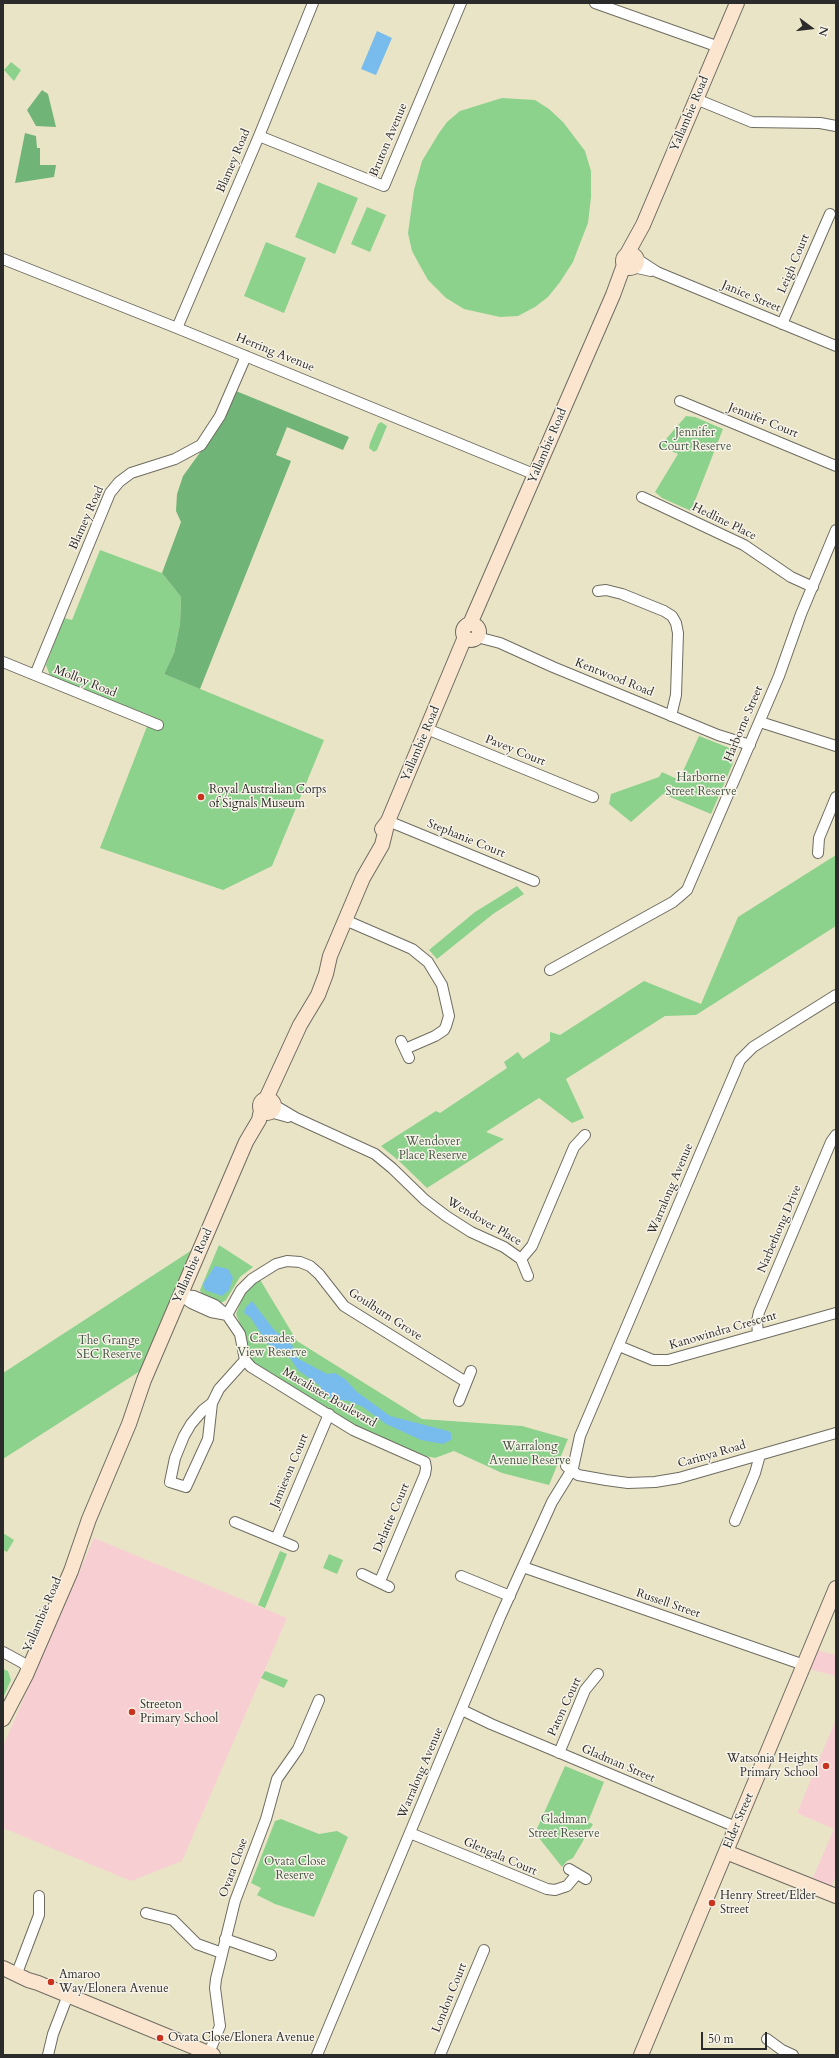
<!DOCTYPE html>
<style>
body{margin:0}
#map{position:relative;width:839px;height:2058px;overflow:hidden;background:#eae4c6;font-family:Cardo,serif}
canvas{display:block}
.frame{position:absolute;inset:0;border:4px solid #2b2b2b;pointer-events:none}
.north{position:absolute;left:791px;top:8px;width:40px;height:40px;-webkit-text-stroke:3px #f7f3e8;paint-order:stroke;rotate:105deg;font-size:11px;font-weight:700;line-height:16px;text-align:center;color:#2b2b2b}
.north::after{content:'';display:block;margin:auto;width:14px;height:18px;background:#2b2b2b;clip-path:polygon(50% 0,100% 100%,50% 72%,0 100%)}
.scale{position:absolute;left:701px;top:2032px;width:66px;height:18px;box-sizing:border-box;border:2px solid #2b2b2b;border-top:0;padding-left:5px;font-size:12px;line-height:14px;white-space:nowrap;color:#2b2b2b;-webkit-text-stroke:3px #f7f3e8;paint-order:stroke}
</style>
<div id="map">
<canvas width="839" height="2058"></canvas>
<div class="frame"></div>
<div class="north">N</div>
<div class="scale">50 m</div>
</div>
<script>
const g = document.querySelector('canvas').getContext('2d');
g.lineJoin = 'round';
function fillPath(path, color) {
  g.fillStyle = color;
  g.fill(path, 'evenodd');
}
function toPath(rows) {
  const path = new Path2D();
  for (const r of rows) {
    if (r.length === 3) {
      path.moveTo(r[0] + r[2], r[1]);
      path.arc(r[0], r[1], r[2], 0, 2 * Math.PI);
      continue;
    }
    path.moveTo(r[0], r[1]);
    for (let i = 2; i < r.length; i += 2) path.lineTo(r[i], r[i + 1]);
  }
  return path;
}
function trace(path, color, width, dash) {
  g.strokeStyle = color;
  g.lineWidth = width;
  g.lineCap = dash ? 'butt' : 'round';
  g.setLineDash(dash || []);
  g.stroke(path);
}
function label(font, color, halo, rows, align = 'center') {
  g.font = font + ' Cardo,serif';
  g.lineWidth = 3;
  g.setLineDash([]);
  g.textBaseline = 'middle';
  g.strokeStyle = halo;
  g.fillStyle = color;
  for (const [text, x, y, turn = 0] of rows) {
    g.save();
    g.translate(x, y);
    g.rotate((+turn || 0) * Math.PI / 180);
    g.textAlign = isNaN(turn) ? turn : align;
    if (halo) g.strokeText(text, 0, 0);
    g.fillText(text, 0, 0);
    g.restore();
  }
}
fillPath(toPath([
 [94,1538,287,1618,182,1861,131,1881,3,1828,3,1746],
 [816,1650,836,1655,836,1676,808,1669],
 [836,1719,836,1875,831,1888,812,1880,834,1829,797,1813]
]), '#f7cfd3');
fillPath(toPath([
 [11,62,21,70,14,81,4,70],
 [502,98,535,100,549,109,563,122,585,151,591,171,591,197,588,223,579,246,573,262,560,282,548,297,535,307,518,316,500,317,464,309,446,298,428,280,419,264,412,251,408,233,414,190,422,161,439,133,447,122,460,111],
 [318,182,358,198,335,254,295,237],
 [367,207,386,215,370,252,351,244],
 [266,242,306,258,284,313,244,296],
 [686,416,695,417,723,429,691,511,662,498,655,492,678,454,660,446],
 [381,422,387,426,377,450,374,452,369,448,370,443,378,424],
 [100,550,162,573,181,597,180,624,174,653,164,674,324,740,272,866,223,890,100,848,151,716,50,676,46,665,64,618,72,620],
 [699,736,727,747,732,750,734,756,733,763,711,814,663,794,631,822,609,804,611,794,659,777,662,772,679,780],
 [836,855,836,926,696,1015,665,1016,566,1079,584,1118,572,1123,539,1098,486,1132,504,1139,427,1188,399,1161,381,1146,436,1111,440,1113,507,1068,504,1062,518,1052,523,1059,550,1041,550,1032,560,1035,644,981,701,1004,738,917],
 [517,886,524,894,493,914,437,959,429,950,475,912],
 [219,1245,253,1267,240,1277,226,1300,221,1303,202,1295,200,1290],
 [192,1250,140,1371,3,1459,3,1373],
 [259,1278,297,1341,422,1419,522,1426,568,1439,549,1485,502,1473,454,1451,435,1458,426,1456,355,1426,253,1363,248,1358,246,1338,236,1314,245,1292],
 [3,1533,14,1540,7,1552,3,1550],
 [280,1551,287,1554,265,1608,258,1605],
 [329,1554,343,1560,337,1574,323,1568],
 [3,1669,8,1671,11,1680,3,1698],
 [265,1671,288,1680,284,1688,261,1678],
 [565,1766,604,1782,588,1822,593,1824,573,1858,567,1861,562,1867,535,1833],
 [281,1819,319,1834,337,1831,348,1837,314,1917,275,1904,257,1895,261,1888,251,1883,275,1821]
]), '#8cd28c');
fillPath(toPath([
 [42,90,48,94,56,127,36,126,27,110],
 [25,133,36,136,37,148,40,148,40,165,56,165,54,177,15,183],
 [236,391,349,437,343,450,287,427,276,455,291,461,200,689,164,674,174,653,180,624,181,597,162,573,181,522,176,511,177,494,183,476,220,425]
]), '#71b478');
fillPath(toPath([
 [377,31,392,38,376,75,361,69],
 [215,1266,228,1269,233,1278,229,1290,222,1296,205,1290,203,1284],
 [252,1301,275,1331,291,1342,297,1358,327,1374,335,1373,345,1379,357,1392,390,1416,448,1431,451,1433,451,1440,443,1444,421,1440,386,1424,363,1407,349,1401,333,1399,323,1393,320,1386,298,1370,290,1358,268,1344,250,1317,244,1313,245,1308]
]), '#78bcee');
const street = toPath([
 [595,3,719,47],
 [696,99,752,122,820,123,836,126],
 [259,136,384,186,461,3],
 [3,259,177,328,536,475],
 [637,259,657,272,836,346],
 [633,267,651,271],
 [782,324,830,214],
 [177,328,259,136,313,3],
 [680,401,836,466],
 [642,497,744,545,791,577,813,587],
 [598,591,606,590,622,594,664,611,672,616,676,623,678,633,676,695,671,716],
 [477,637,500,643,553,667,718,735,750,745],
 [3,662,158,725],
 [35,675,110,493,119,482,131,473,175,459,201,445,220,416,246,356],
 [760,722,836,746],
 [427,729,593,797],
 [388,821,534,881],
 [818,853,819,838,836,797],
 [345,920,412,949,428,962,442,985,449,1016,446,1026,444,1030,435,1036,405,1049],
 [550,970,673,902,687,890,779,676,801,614,836,530],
 [401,1041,409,1058],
 [274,1105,296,1118,375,1154,392,1168,425,1200,446,1216,471,1232,504,1247,521,1259,532,1246,574,1147,585,1135],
 [270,1112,288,1117],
 [521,1259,528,1276],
 [179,1295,194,1296,215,1305,227,1315,240,1334,245,1360,251,1367,353,1430,425,1462,426,1468,425,1474,380,1581],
 [180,1295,191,1303,211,1312,227,1315],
 [227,1315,241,1290,252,1279,276,1264,287,1261,300,1262,310,1266,319,1274,344,1306,466,1382],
 [758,1335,757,1321,759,1312,831,1142,836,1135],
 [619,1346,653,1360,668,1360,836,1313],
 [459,1401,471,1371],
 [212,1403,203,1410,191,1424,184,1436,175,1458,170,1482,186,1487,208,1439,212,1403,219,1389,245,1360],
 [566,1466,578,1475,606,1480,628,1483,655,1482,679,1478,836,1433],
 [735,1521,755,1473,760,1455],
 [235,1522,293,1546],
 [276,1539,329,1414],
 [523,1567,804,1665],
 [362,1574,389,1587],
 [461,1576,510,1596],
 [3,1652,23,1663,28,1669],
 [462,1710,491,1724,736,1827],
 [559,1753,585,1690,598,1674],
 [410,1833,547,1889,555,1890,567,1886,577,1874],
 [569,1869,586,1879],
 [146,1913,173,1920,197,1944,222,1953],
 [225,1939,271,1955],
 [17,1973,39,1915,39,1896],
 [767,2039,782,2050,793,2055],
 [209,2053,220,2026,215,1988,216,1979,235,1901,266,1819,277,1779,298,1749,319,1700],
 [48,2055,53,2034,68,1995],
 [317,2055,500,1617,552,1502,573,1468,580,1436,740,1060,753,1047,836,995],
 [440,2055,484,1950]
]);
const secondary = toPath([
 [630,261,7],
 [627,254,643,225,737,3],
 [471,632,8],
 [470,624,613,295,624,265],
 [382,829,388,821,465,637],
 [267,1106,7],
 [266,1099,300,1025,318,995,326,974,330,956,363,878,382,845,388,821],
 [3,1719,26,1675,71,1571,89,1519,129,1424,144,1380,246,1142,259,1120,261,1110],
 [726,1852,836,1896],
 [3,1968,28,1980,38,1983,213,2055],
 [641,2055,836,1588]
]);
trace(street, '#6e6c61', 12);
trace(secondary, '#6e6c61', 16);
trace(street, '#fff', 10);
trace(secondary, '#fbe5cf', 14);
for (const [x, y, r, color] of [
 [201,797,4,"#c8321e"],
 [132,1712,4,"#c8321e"],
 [826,1766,4,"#c8321e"],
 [712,1903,4,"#c8321e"],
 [51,1982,4,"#c8321e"],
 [160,2038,4,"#c8321e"]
]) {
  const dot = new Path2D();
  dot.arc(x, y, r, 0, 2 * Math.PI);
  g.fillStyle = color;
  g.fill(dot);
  trace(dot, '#f7f3e8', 1.5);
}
label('12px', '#2b2b2b', '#f7f3e8', [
 ["Yallambie Road",690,114,-67],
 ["Bruton Avenue",389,140,-67],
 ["Blamey Road",234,161,-67],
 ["Leigh Court",794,264,-67],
 ["Janice Street",751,297,23],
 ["Herring Avenue",275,353,22],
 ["Jennifer Court",763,421,22],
 ["Yallambie Road",548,446,-67],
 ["Blamey Road",87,518,-66],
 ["Hedline Place",724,522,26],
 ["Kentwood Road",614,678,22],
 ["Molloy Road",85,682,22],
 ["Harborne Street",744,724,-67],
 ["Yallambie Road",421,744,-67],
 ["Pavey Court",515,751,22],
 ["Stephanie Court",466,839,22],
 ["Warralong Avenue",671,1189,-67],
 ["Wendover Place",484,1222,30],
 ["Narbethong Drive",780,1229,-67],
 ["Yallambie Road",193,1266,-66],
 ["Goulburn Grove",385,1315,33],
 ["Kanowindra Crescent",723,1331,-16],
 ["Macalister Boulevard",329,1398,30],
 ["Carinya Road",712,1455,-16],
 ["Jamieson Court",290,1471,-67],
 ["Delatite Court",392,1518,-67],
 ["Russell Street",668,1604,19],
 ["Yallambie Road",43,1615,-67],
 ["Paton Court",565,1707,-65],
 ["Gladman Street",618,1764,23],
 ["Warralong Avenue",421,1773,-67],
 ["Elder Street",739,1821,-67],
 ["Glengala Court",500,1857,23],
 ["Ovata Close",234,1868,-70],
 ["London Court",450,1998,-68]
]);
label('12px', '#435543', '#f7f3e8', [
 ["Jennifer",695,433],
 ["Court Reserve",695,447],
 ["Harborne",701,778],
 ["Street Reserve",701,792],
 ["Wendover",433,1142],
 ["Place Reserve",433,1156],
 ["Cascades",272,1339],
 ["View Reserve",272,1353],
 ["The Grange",109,1341],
 ["SEC Reserve",109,1355],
 ["Warralong",530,1447],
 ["Avenue Reserve",530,1461],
 ["Gladman",564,1820],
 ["Street Reserve",564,1834],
 ["Ovata Close",295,1862],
 ["Reserve",295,1876]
]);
label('12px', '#2b2b2b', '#f7f3e8', [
 ["Royal Australian Corps",209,790],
 ["of Signals Museum",209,804],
 ["Streeton",140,1705],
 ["Primary School",140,1719],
 ["Watsonia Heights",818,1759,"right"],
 ["Primary School",818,1773,"right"],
 ["Henry Street/Elder",720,1896],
 ["Street",720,1910],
 ["Amaroo",59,1975],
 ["Way/Elonera Avenue",59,1989],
 ["Ovata Close/Elonera Avenue",168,2038]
], 'left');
</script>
